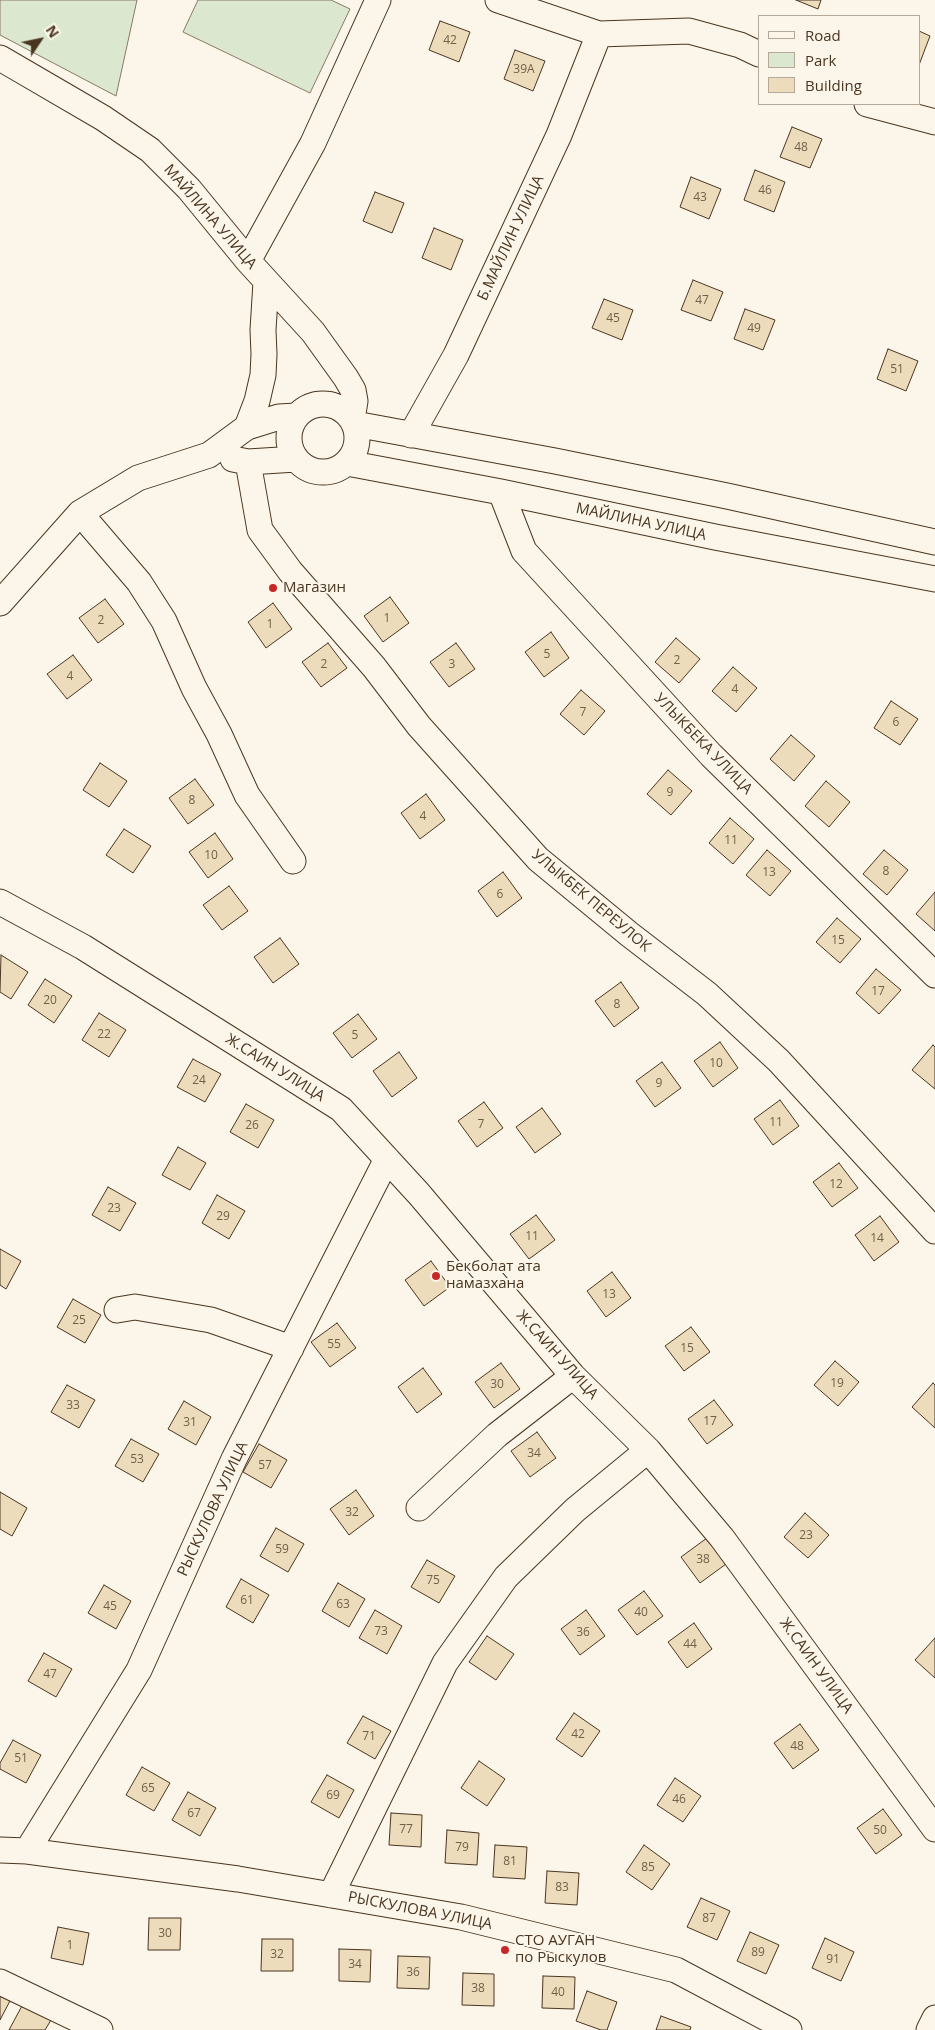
<!DOCTYPE html>
<meta charset="utf-8">
<style>
body{margin:0}
#map{position:relative;width:935px;height:2030px;overflow:hidden;background:#fbf6e9;font-family:"Open Sans",sans-serif}
canvas{display:block}
.legend{position:absolute;left:758px;top:15px;width:162px;height:90px;box-sizing:border-box;background:#fbf6e9;border:1px solid #b4a999;margin:0;padding:6px 9px;list-style:none;font-size:15px;color:#4a3520}
.legend li{display:flex;align-items:center;gap:10px;height:25px}
.legend b{width:25px;border:1px solid #b4a999}
.north{position:absolute;left:15px;top:15px;width:50px;height:50px;-webkit-text-stroke:4px #fbf6e9;paint-order:stroke;rotate:56deg;font-size:14px;font-weight:700;line-height:20px;text-align:center;color:#4a3520}
.north::after{content:'';display:block;margin:auto;width:18px;height:22px;background:#4a3520;clip-path:polygon(50% 0,100% 100%,50% 72%,0 100%)}
</style>
<div id="map">
<canvas width="935" height="2030"></canvas>
<ul class="legend">
<li><b style="height:6px;background:#fbf6e9"></b>Road</li>
<li><b style="height:14px;background:#dce7d0"></b>Park</li>
<li><b style="height:14px;background:#ecdcbc"></b>Building</li>
</ul>
<div class="north">N</div>
</div>
<script>
const g = document.querySelector('canvas').getContext('2d');
g.lineJoin = 'round';
function fillPath(path, color) {
  g.fillStyle = color;
  g.fill(path, 'evenodd');
}
function toPath(rows) {
  const path = new Path2D();
  for (const r of rows) {
    if (r.length === 3) {
      path.moveTo(r[0] + r[2], r[1]);
      path.arc(r[0], r[1], r[2], 0, 2 * Math.PI);
      continue;
    }
    path.moveTo(r[0], r[1]);
    for (let i = 2; i < r.length; i += 2) path.lineTo(r[i], r[i + 1]);
  }
  return path;
}
function trace(path, color, width, dash) {
  g.strokeStyle = color;
  g.lineWidth = width;
  g.lineCap = dash ? 'butt' : 'round';
  g.setLineDash(dash || []);
  g.stroke(path);
}
function label(font, color, halo, rows, align = 'center') {
  g.font = font + ' "Open Sans",sans-serif';
  g.lineWidth = 4;
  g.setLineDash([]);
  g.textBaseline = 'middle';
  g.strokeStyle = halo;
  g.fillStyle = color;
  for (const [text, x, y, turn = 0] of rows) {
    g.save();
    g.translate(x, y);
    g.rotate((+turn || 0) * Math.PI / 180);
    g.textAlign = isNaN(turn) ? turn : align;
    if (halo) g.strokeText(text, 0, 0);
    g.fillText(text, 0, 0);
    g.restore();
  }
}
const green = toPath([
 [0,0,137,0,116,96,0,35,0,0],
 [198,0,331,0,350,9,310,93,183,32,198,0]
]);
fillPath(green, '#dce7d0');
trace(green, '#887966', 1);
const building = toPath([
 [796,0,821,0,818,9,796,0],
 [440,21,470,32,459,62,429,50,440,21],
 [919,31,930,36,919,65,919,31],
 [515,50,545,61,533,91,504,79,515,50],
 [792,127,822,139,810,168,780,157,792,127],
 [755,170,785,182,774,212,744,200,755,170],
 [691,177,721,189,709,219,680,207,691,177],
 [375,192,404,203,392,233,363,221,375,192],
 [434,228,463,240,451,270,422,258,434,228],
 [693,280,723,292,711,321,681,310,693,280],
 [604,299,633,310,622,340,592,328,604,299],
 [745,309,775,320,763,350,734,339,745,309],
 [888,349,918,361,906,391,877,379,888,349],
 [390,597,409,623,383,642,364,616,390,597],
 [105,599,124,624,98,643,79,618,105,599],
 [273,603,292,629,266,648,248,622,273,603],
 [551,632,569,658,544,677,525,652,551,632],
 [676,638,700,659,679,683,655,662,676,638],
 [328,643,347,668,321,687,302,662,328,643],
 [456,643,475,669,449,687,430,662,456,643],
 [73,655,92,680,67,699,47,674,73,655],
 [733,667,757,688,736,712,712,691,733,667],
 [581,690,605,711,584,735,560,714,581,690],
 [891,701,918,719,900,745,874,728,891,701],
 [791,735,815,756,794,781,770,759,791,735],
 [100,763,127,781,109,807,83,790,100,763],
 [668,770,692,791,671,815,647,794,668,770],
 [195,779,214,805,188,824,169,798,195,779],
 [826,781,850,802,829,827,805,806,826,781],
 [426,794,445,820,420,839,401,813,426,794],
 [730,818,754,839,733,864,709,843,730,818],
 [124,829,151,846,133,873,106,855,124,829],
 [215,833,233,859,208,878,189,852,215,833],
 [767,850,791,871,770,896,746,875,767,850],
 [884,850,908,870,887,895,863,874,884,850],
 [503,872,522,898,497,917,478,891,503,872],
 [229,886,248,911,222,930,203,905,229,886],
 [935,892,935,931,916,914,935,892],
 [837,918,861,939,840,963,816,942,837,918],
 [280,938,299,964,273,983,254,957,280,938],
 [1,955,28,972,11,999,0,992,1,955],
 [876,969,901,990,879,1014,856,993,876,969],
 [45,979,72,996,54,1023,28,1005,45,979],
 [621,982,639,1008,614,1027,595,1001,621,982],
 [99,1013,126,1030,109,1057,82,1040,99,1013],
 [358,1014,377,1039,352,1058,333,1033,358,1014],
 [720,1042,738,1068,713,1087,694,1061,720,1042],
 [933,1045,935,1047,935,1089,912,1070,933,1045],
 [399,1052,417,1078,392,1097,373,1071,399,1052],
 [193,1059,221,1074,205,1102,177,1087,193,1059],
 [662,1062,681,1088,655,1107,636,1081,662,1062],
 [780,1100,799,1126,773,1145,754,1119,780,1100],
 [484,1102,503,1128,477,1147,458,1121,484,1102],
 [246,1104,274,1120,258,1148,230,1132,246,1104],
 [542,1108,561,1134,535,1153,516,1127,542,1108],
 [178,1147,206,1163,190,1190,162,1175,178,1147],
 [839,1163,858,1188,832,1207,813,1182,839,1163],
 [108,1187,136,1203,120,1231,92,1215,108,1187],
 [217,1195,245,1211,229,1239,202,1223,217,1195],
 [536,1215,555,1240,529,1259,510,1234,536,1215],
 [880,1216,899,1242,874,1261,855,1235,880,1216],
 [0,1249,21,1261,6,1289,0,1285,0,1249],
 [431,1261,450,1287,424,1306,405,1280,431,1261],
 [612,1272,631,1298,606,1317,587,1291,612,1272],
 [73,1299,101,1315,85,1343,57,1327,73,1299],
 [337,1323,356,1348,330,1367,311,1342,337,1323],
 [691,1327,710,1352,684,1371,665,1346,691,1327],
 [835,1361,859,1382,838,1406,814,1385,835,1361],
 [501,1363,520,1389,494,1408,475,1382,501,1363],
 [423,1368,442,1394,417,1413,398,1387,423,1368],
 [933,1383,935,1385,935,1428,912,1407,933,1383],
 [67,1385,95,1400,79,1428,51,1412,67,1385],
 [714,1400,733,1425,707,1444,688,1419,714,1400],
 [184,1401,211,1417,196,1445,168,1429,184,1401],
 [537,1432,556,1458,530,1477,511,1451,537,1432],
 [131,1439,159,1454,143,1482,115,1466,131,1439],
 [259,1444,287,1460,271,1488,243,1472,259,1444],
 [356,1490,374,1516,349,1535,330,1509,356,1490],
 [0,1492,27,1508,12,1536,0,1529,0,1492],
 [805,1513,829,1535,808,1558,784,1537,805,1513],
 [276,1528,304,1544,288,1572,260,1556,276,1528],
 [707,1538,726,1564,700,1583,681,1557,707,1538],
 [427,1560,455,1576,439,1603,411,1587,427,1560],
 [241,1579,269,1595,253,1623,226,1607,241,1579],
 [338,1583,365,1599,349,1627,322,1611,338,1583],
 [104,1585,131,1601,116,1629,88,1613,104,1585],
 [644,1591,663,1616,637,1635,618,1610,644,1591],
 [375,1610,402,1626,387,1654,359,1638,375,1610],
 [586,1610,605,1636,580,1655,561,1629,586,1610],
 [694,1623,712,1649,687,1668,668,1642,694,1623],
 [487,1636,514,1654,496,1680,469,1662,487,1636],
 [935,1638,935,1678,915,1660,935,1638],
 [44,1653,72,1669,56,1697,28,1681,44,1653],
 [574,1713,600,1731,582,1757,556,1739,574,1713],
 [363,1716,391,1731,375,1759,347,1743,363,1716],
 [800,1724,819,1750,793,1769,774,1743,800,1724],
 [13,1740,41,1755,26,1783,0,1769,0,1763,13,1740],
 [479,1761,505,1779,487,1806,461,1788,479,1761],
 [142,1767,170,1783,154,1811,126,1795,142,1767],
 [327,1775,354,1790,339,1818,311,1802,327,1775],
 [675,1778,701,1796,683,1822,657,1805,675,1778],
 [188,1792,216,1808,200,1836,172,1820,188,1792],
 [883,1809,902,1835,876,1854,857,1828,883,1809],
 [391,1813,422,1815,421,1847,389,1845,391,1813],
 [447,1830,479,1833,477,1865,445,1863,447,1830],
 [495,1845,527,1847,525,1879,493,1877,495,1845],
 [644,1845,670,1864,652,1890,626,1872,644,1845],
 [547,1871,579,1873,577,1905,545,1903,547,1871],
 [701,1898,730,1911,717,1940,687,1927,701,1898],
 [149,1918,181,1918,180,1950,148,1950,149,1918],
 [58,1927,89,1933,83,1965,51,1958,58,1927],
 [750,1932,779,1945,766,1974,737,1961,750,1932],
 [825,1938,854,1952,841,1981,812,1968,825,1938],
 [262,1939,293,1939,293,1971,261,1971,262,1939],
 [339,1949,371,1950,370,1982,339,1981,339,1949],
 [398,1956,430,1957,429,1989,397,1988,398,1956],
 [463,1973,494,1974,494,2006,462,2005,463,1973],
 [543,1976,575,1977,574,2009,542,2008,543,1976],
 [587,1991,617,2002,607,2030,601,2030,576,2021,587,1991],
 [0,1993,11,1999,0,2020,0,1993],
 [23,2004,51,2020,45,2030,9,2030,23,2004],
 [661,2016,691,2027,690,2030,656,2030,661,2016]
]);
fillPath(building, '#ecdcbc');
trace(building, '#4a3520', 1);
const minor = toPath([
 [498,0,599,34,689,31,740,45,759,54],
 [0,58,103,118,150,150,189,189,248,261,313,332,346,378,353,390,355,401,352,420],
 [867,104,935,122],
 [248,261,313,143,378,0],
 [323,438,34],
 [355,424,555,461,727,496,935,542],
 [247,427,257,401,263,375,264,354,263,330,266,282],
 [411,435,456,355,559,135,599,34],
 [233,459,248,462,296,459],
 [248,462,260,530,290,571,374,667,419,726,538,859,629,934,707,994,779,1061,935,1231],
 [347,463,501,492,715,537,935,579],
 [501,492,524,551,711,755,935,975],
 [80,513,139,582,164,621,194,688,219,734,247,795,293,861],
 [0,603,80,513,138,478,209,455,247,427,279,417,296,416],
 [0,902,83,947,341,1109,419,1194,573,1376,648,1450,722,1538,935,1829],
 [117,1310,135,1307,211,1320,291,1348],
 [419,1508,497,1435,573,1376],
 [0,1850,27,1851,238,1879,461,1917,676,1970,789,2030],
 [27,1851,139,1670,234,1459,387,1159],
 [331,1895,445,1663,506,1577,575,1510,648,1450],
 [0,1982,100,2030],
 [929,2030,935,2018]
]);
trace(minor, '#4a3520', 27);
trace(minor, '#fbf6e9', 25);
for (const [x, y, r, color] of [
 [273,588,5,"#c62828"],
 [436,1276,5,"#c62828"],
 [505,1950,5,"#c62828"]
]) {
  const dot = new Path2D();
  dot.arc(x, y, r, 0, 2 * Math.PI);
  g.fillStyle = color;
  g.fill(dot);
  trace(dot, '#fbf6e9', 2);
}
label('12px', '#725f47', null, [
 ["42",450,41],
 ["39А",524,70],
 ["48",801,148],
 ["46",765,191],
 ["43",700,198],
 ["47",702,301],
 ["45",613,319],
 ["49",754,329],
 ["51",897,370],
 ["1",387,619],
 ["2",101,621],
 ["1",270,625],
 ["5",547,655],
 ["2",677,661],
 ["2",324,665],
 ["3",452,665],
 ["4",70,677],
 ["4",735,690],
 ["7",583,713],
 ["6",896,723],
 ["9",670,793],
 ["8",192,801],
 ["4",423,817],
 ["11",731,841],
 ["10",211,856],
 ["8",886,872],
 ["13",769,873],
 ["6",500,895],
 ["15",838,941],
 ["17",878,992],
 ["20",50,1001],
 ["8",617,1005],
 ["22",104,1035],
 ["5",355,1036],
 ["10",716,1064],
 ["24",199,1081],
 ["9",659,1084],
 ["11",776,1123],
 ["7",481,1125],
 ["26",252,1126],
 ["12",836,1185],
 ["23",114,1209],
 ["29",223,1217],
 ["11",532,1237],
 ["14",877,1239],
 ["13",609,1295],
 ["25",79,1321],
 ["55",334,1345],
 ["15",687,1349],
 ["19",837,1384],
 ["30",497,1385],
 ["33",73,1406],
 ["17",710,1422],
 ["31",190,1423],
 ["34",534,1454],
 ["53",137,1460],
 ["57",265,1466],
 ["32",352,1513],
 ["23",806,1536],
 ["59",282,1550],
 ["38",703,1560],
 ["75",433,1581],
 ["61",247,1601],
 ["63",343,1605],
 ["45",110,1607],
 ["40",641,1613],
 ["73",381,1632],
 ["36",583,1633],
 ["44",690,1645],
 ["47",50,1675],
 ["42",578,1735],
 ["71",369,1737],
 ["48",797,1747],
 ["51",21,1759],
 ["65",148,1789],
 ["69",333,1796],
 ["46",679,1800],
 ["67",194,1814],
 ["77",406,1830],
 ["50",880,1831],
 ["79",462,1848],
 ["81",510,1862],
 ["85",648,1868],
 ["83",562,1888],
 ["87",709,1919],
 ["30",165,1934],
 ["1",70,1946],
 ["89",758,1953],
 ["32",277,1955],
 ["91",833,1960],
 ["34",355,1965],
 ["36",413,1973],
 ["38",478,1989],
 ["40",558,1993]
]);
label('15px', '#4a3520', '#fbf6e9', [
 ["МАЙЛИНА УЛИЦА",210,217,49],
 ["Б.МАЙЛИН УЛИЦА",511,238,-65],
 ["МАЙЛИНА УЛИЦА",641,522,12],
 ["УЛЫКБЕКА УЛИЦА",703,744,46],
 ["УЛЫКБЕК ПЕРЕУЛОК",591,901,40],
 ["Ж.САИН УЛИЦА",275,1068,32],
 ["Ж.САИН УЛИЦА",557,1355,48],
 ["РЫСКУЛОВА УЛИЦА",213,1509,-65],
 ["Ж.САИН УЛИЦА",816,1666,54],
 ["РЫСКУЛОВА УЛИЦА",420,1911,11]
]);
label('15px', '#4a3520', '#fbf6e9', [
 ["Магазин",283,588],
 ["Бекболат ата",446,1267],
 ["намазхана",446,1284],
 ["СТО АУГАН",515,1941],
 ["по Рыскулов",515,1958]
], 'left');
</script>
